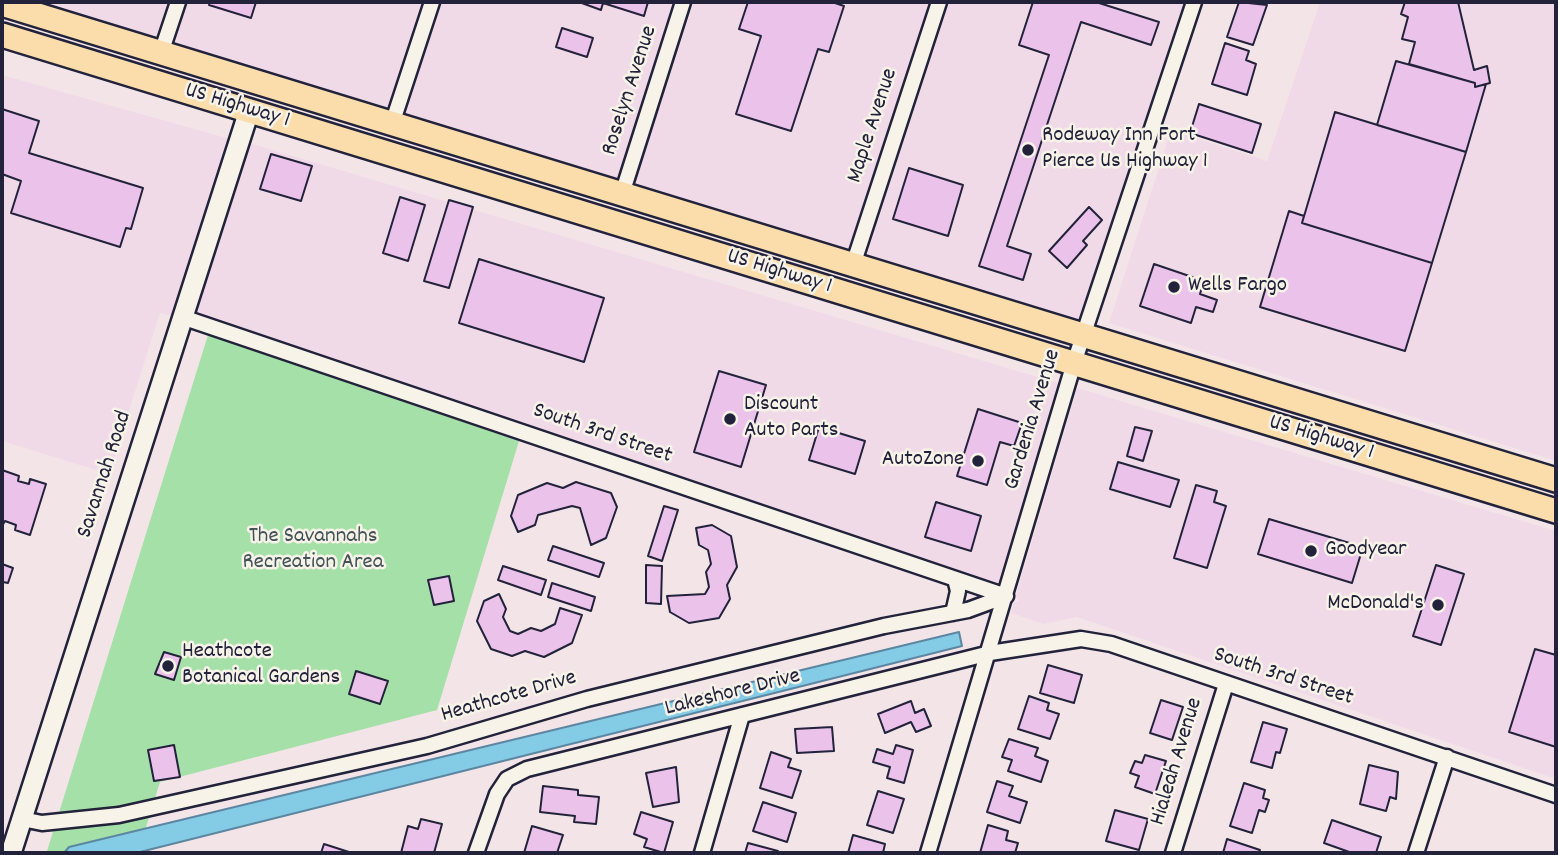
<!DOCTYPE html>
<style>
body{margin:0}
#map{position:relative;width:1558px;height:855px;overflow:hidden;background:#f3e4e8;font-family:Dekko,sans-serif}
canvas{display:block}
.frame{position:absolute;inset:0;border:4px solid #22223b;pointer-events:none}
</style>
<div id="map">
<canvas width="1558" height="855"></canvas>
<div class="frame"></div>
</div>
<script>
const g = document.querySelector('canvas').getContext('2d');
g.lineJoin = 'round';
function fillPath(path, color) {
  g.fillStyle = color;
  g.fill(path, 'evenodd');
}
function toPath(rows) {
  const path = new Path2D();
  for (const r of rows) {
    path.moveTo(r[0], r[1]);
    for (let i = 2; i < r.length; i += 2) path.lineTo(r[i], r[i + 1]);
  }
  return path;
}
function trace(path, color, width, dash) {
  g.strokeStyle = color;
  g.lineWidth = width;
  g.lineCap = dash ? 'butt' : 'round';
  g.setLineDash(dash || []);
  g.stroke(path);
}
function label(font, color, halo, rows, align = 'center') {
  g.font = font + ' Dekko,sans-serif';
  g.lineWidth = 5;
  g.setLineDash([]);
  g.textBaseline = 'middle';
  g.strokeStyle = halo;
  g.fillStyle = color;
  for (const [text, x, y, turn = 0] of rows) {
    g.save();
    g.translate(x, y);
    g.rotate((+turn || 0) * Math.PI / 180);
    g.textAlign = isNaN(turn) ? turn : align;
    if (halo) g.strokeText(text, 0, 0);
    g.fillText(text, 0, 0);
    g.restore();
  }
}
fillPath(toPath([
 [23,2,168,2,154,42],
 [188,2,422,2,386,111,173,47],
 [442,2,673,2,616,181,404,116],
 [694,2,929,2,848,252,634,186],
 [949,2,1184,2,1078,323,866,258],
 [1320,2,1556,2,1556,461,1109,323,1171,130,1267,161],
 [2,75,230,139,172,316,160,313,109,474,2,441],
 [249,143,1058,383,999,585,194,312],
 [1077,388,1556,531,1556,779,1077,617,1043,624,1011,613,1014,603,1019,601,1016,596]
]), '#f1dae8');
fillPath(toPath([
 [208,335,519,441,437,710,160,782,138,853,38,853,47,851]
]), '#a4e0a7');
const water = toPath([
 [959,632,962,646,136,853,64,853,69,847,959,632]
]);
fillPath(water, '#84cbe5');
trace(water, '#5d87a1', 2);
const building = toPath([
 [210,2,256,2,251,18,209,5,210,2],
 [579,2,648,2,644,16,603,3,601,10,579,2],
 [748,2,832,2,844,6,829,52,818,49,791,131,736,114,761,36,739,29,748,2],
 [1033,2,1096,2,1159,22,1151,45,1081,22,1007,246,1031,254,1023,280,979,266,1049,55,1019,45,1033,2],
 [1239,2,1267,5,1253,45,1227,37,1239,2],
 [1405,2,1458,2,1474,70,1487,66,1490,83,1475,87,1475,83,1409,64,1415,42,1402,39,1408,17,1401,14,1405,2],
 [562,28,593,38,587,57,556,47,562,28],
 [1225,43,1249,51,1246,60,1256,64,1247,95,1212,84,1225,43],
 [1396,61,1475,83,1475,87,1486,84,1466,152,1377,125,1396,61],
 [1199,104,1261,124,1252,153,1190,133,1199,104],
 [2,109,39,121,29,153,143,188,131,229,126,228,120,247,11,213,21,181,2,174,2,109],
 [1335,112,1466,152,1432,263,1302,223,1335,112],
 [271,154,312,166,301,201,260,189,271,154],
 [909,168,963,185,948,236,893,219,909,168],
 [400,197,425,205,408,261,383,253,400,197],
 [449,200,473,207,449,288,424,281,449,200],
 [1089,207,1102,220,1083,241,1087,245,1067,268,1049,251,1089,207],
 [1289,211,1304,216,1302,223,1432,263,1405,351,1260,307,1289,211],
 [479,259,604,298,584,362,459,323,479,259],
 [1154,264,1204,281,1200,294,1217,300,1213,312,1196,307,1191,323,1140,306,1154,264],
 [719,371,766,385,741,467,694,452,719,371],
 [978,409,1022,423,1014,446,1000,442,987,485,957,476,978,409],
 [819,427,865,441,855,474,809,460,819,427],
 [1135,427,1152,431,1143,461,1127,456,1135,427],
 [1118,462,1179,480,1170,507,1110,489,1118,462],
 [2,470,19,476,18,481,29,484,30,479,46,484,30,535,15,530,16,525,5,521,2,526,2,470],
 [576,482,611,493,617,507,606,538,591,545,580,508,572,506,538,515,535,525,518,532,511,516,518,495,547,483,563,488,576,482],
 [1196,485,1217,491,1214,502,1226,506,1207,568,1174,558,1196,485],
 [936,502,981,516,971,551,925,537,936,502],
 [664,506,678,510,662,561,648,556,664,506],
 [1269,519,1363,547,1352,583,1258,554,1269,519],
 [712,525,731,536,737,567,727,585,730,599,719,618,689,623,670,612,667,596,705,594,709,587,706,572,711,564,708,550,699,545,696,528,712,525],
 [553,546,604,563,599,577,548,560,553,546],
 [2,564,13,568,8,583,3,582,2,585,2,564],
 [646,565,662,566,661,604,646,603,646,565],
 [1436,565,1464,574,1441,645,1413,636,1436,565],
 [503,566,546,580,541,595,498,580,503,566],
 [449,576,454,601,434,605,428,580,449,576],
 [552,583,595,597,591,611,548,597,552,583],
 [499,594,506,609,503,617,510,631,518,634,531,628,541,631,555,624,560,608,582,615,572,643,544,657,525,651,512,656,491,649,477,621,484,601,499,594],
 [1535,649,1556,655,1556,747,1509,732,1535,649],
 [164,652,181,657,174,680,155,674,164,652],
 [1048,665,1082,675,1074,703,1040,693,1048,665],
 [356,671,388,681,380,704,349,694,356,671],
 [1029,696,1049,703,1047,710,1059,714,1050,739,1018,729,1029,696],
 [1161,700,1183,707,1172,740,1150,733,1161,700],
 [911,701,915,713,924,709,931,726,916,732,911,722,885,733,878,714,911,701],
 [1263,722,1287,729,1280,753,1276,752,1272,768,1251,762,1263,722],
 [832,727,834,751,797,753,795,729,832,727],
 [1009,739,1038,748,1035,756,1048,761,1041,782,1008,771,1012,760,1002,757,1009,739],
 [174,745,180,777,154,781,148,750,174,745],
 [896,745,913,750,904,783,887,778,890,767,873,762,877,749,893,754,896,745],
 [771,752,791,759,788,767,801,771,792,798,760,788,771,752],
 [1145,755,1166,761,1155,794,1135,787,1139,776,1130,773,1135,761,1142,763,1145,755],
 [1369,765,1398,772,1396,799,1390,797,1386,811,1360,804,1369,765],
 [676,767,679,802,653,807,646,773,676,767],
 [997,781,1013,786,1009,796,1027,802,1020,823,987,812,997,781],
 [1244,783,1265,790,1263,798,1269,800,1265,812,1259,810,1252,833,1230,826,1244,783],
 [543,786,578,790,578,795,599,797,596,824,574,822,575,816,540,812,543,786],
 [878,791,904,799,893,833,867,825,878,791],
 [763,802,796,813,787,842,753,831,763,802],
 [1115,810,1148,819,1139,850,1106,841,1115,810],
 [641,812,673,822,664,853,644,847,647,839,634,834,641,812],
 [421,819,442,824,434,853,401,853,408,826,418,829,421,819],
 [1332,820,1381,837,1376,853,1352,853,1324,843,1332,820],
 [988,825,1008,831,1006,840,1018,843,1015,853,980,853,988,825],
 [532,826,563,835,557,853,524,853,532,826],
 [853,835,885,844,883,853,848,853,853,835],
 [1227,839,1260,850,1258,853,1223,853,1227,839],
 [748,843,778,851,778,853,745,853,748,843],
 [324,844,352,853,321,853,324,844]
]);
fillPath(building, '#ebc2e9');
trace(building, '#22223b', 2);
const street = toPath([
 [161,53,178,2],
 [392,124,432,2],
 [622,194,683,2],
 [853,265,939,2],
 [182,317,1006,596],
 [953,613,958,591,955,579],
 [22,819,42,823,119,815,427,746,587,699,884,626,968,610,1006,596],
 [476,853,497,794,507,779,527,769,990,653,1081,639,1111,644,1556,795],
 [702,853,742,715],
 [928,853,1074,363,1194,2],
 [1173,853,1226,684],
 [1416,853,1447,757]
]);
const secondary = toPath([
 [11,853,249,111]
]);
const primary = toPath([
 [2,4,1556,480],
 [2,35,1556,511]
]);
trace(street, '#22223b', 19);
trace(secondary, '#22223b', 24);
trace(primary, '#22223b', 28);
trace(street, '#f7f3e8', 14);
trace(secondary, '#f7f3e8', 19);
trace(primary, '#faddab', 23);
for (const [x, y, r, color] of [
 [1028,150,7,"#22223b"],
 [1174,287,7,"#22223b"],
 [730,419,7,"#22223b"],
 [978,461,7,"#22223b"],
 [1311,551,7,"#22223b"],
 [1438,605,7,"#22223b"],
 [168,666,7,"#22223b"]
]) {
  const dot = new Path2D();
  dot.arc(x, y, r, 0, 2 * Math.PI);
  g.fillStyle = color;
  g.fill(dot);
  trace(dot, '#f7f3e8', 2.5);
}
label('23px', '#22223b', '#f7f3e8', [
 ["Roselyn Avenue",631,91,-72],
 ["US Highway 1",237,107,17],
 ["Maple Avenue",874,126,-72],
 ["US Highway 1",779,273,17],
 ["Gardenia Avenue",1034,420,-73],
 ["South 3rd Street",602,435,19],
 ["US Highway 1",1321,439,17],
 ["Savannah Road",106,475,-72],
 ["South 3rd Street",1283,678,18],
 ["Lakeshore Drive",733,694,-14],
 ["Heathcote Drive",509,698,-16],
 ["Hialeah Avenue",1178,762,-73]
]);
label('23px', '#22223b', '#f7f3e8', [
 ["Rodeway Inn Fort",1042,137],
 ["Pierce Us Highway 1",1042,163],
 ["Wells Fargo",1188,287],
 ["Discount",744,406],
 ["Auto Parts",744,432],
 ["AutoZone",964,461,"right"],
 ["Goodyear",1325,551],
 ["McDonald's",1424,605,"right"],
 ["Heathcote",182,653],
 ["Botanical Gardens",182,679]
], 'left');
label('23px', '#425256', '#f7f3e8', [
 ["The Savannahs",313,538],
 ["Recreation Area",313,564]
]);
</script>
